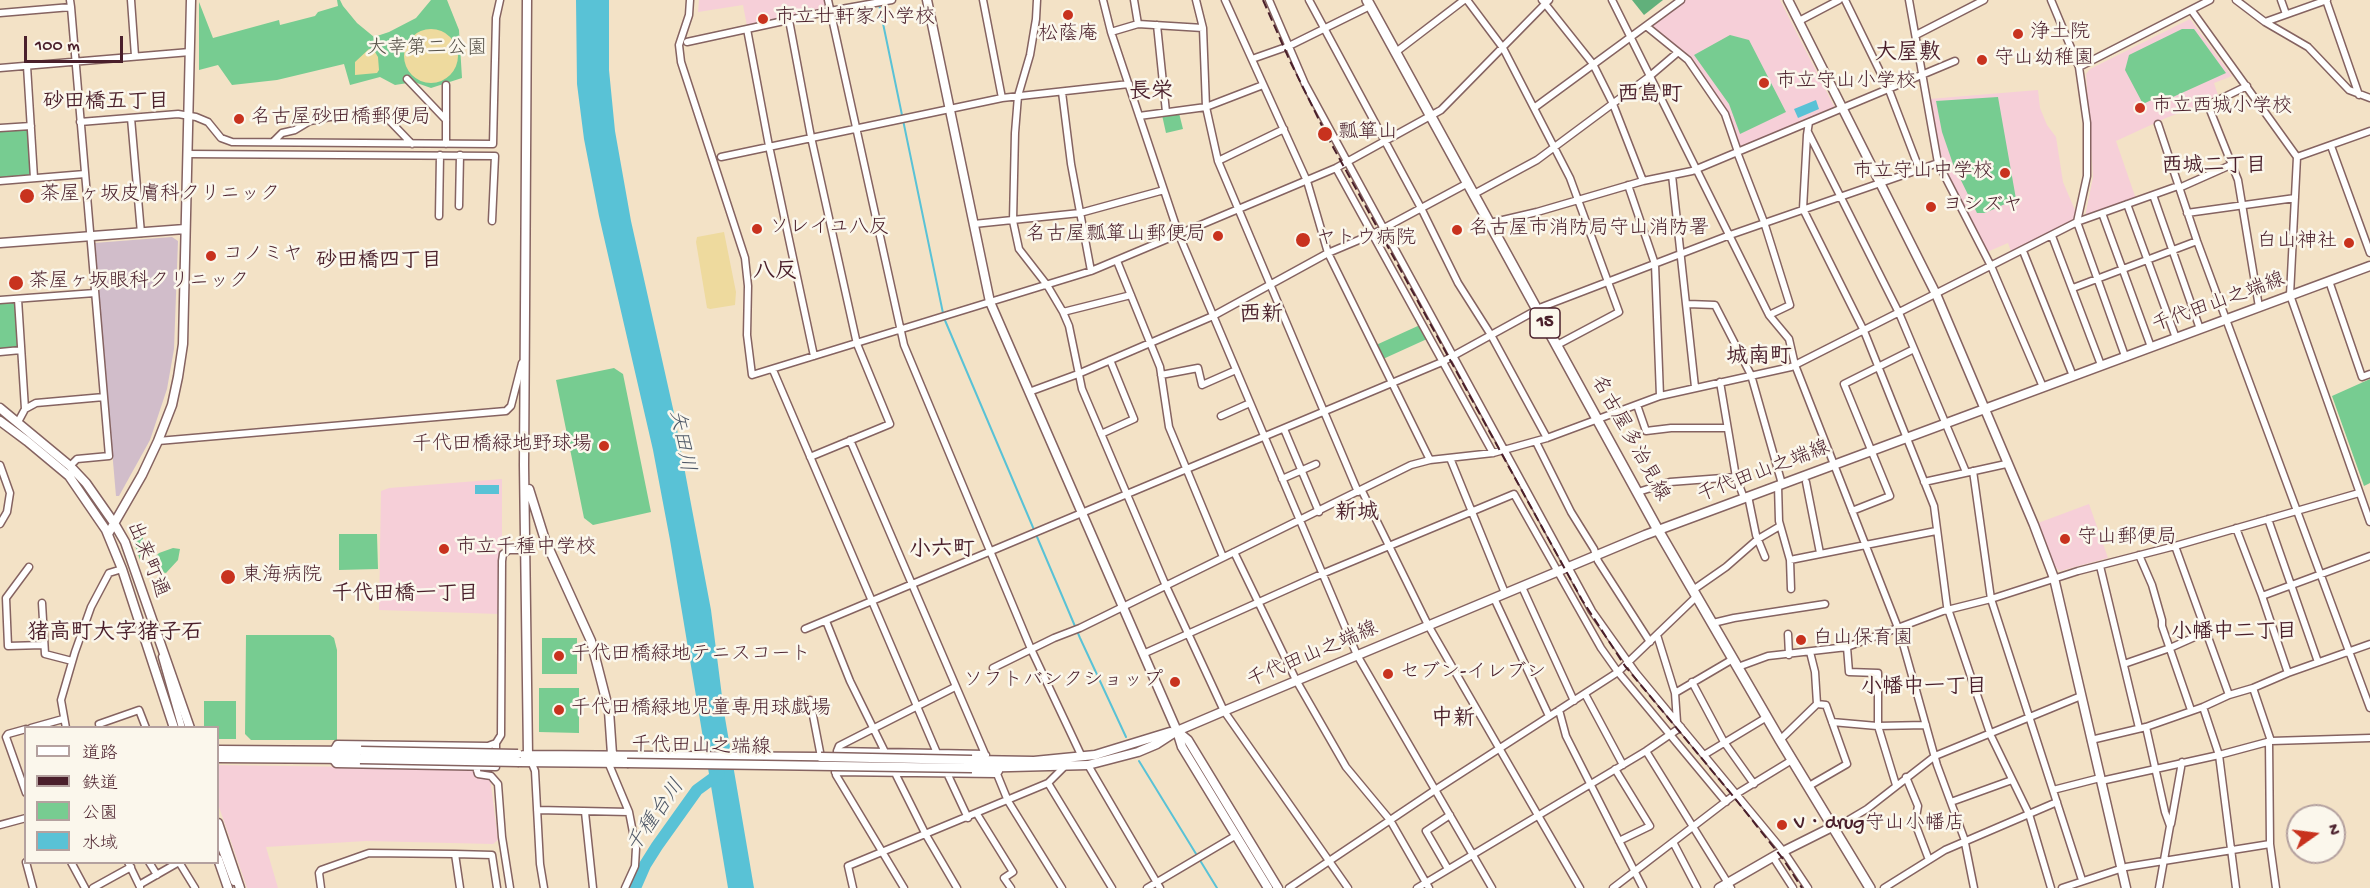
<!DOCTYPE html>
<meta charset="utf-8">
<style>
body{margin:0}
#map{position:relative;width:2370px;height:888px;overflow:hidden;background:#f3e2c6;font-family:"Gochi Hand","Klee One",sans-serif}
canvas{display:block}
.legend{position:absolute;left:24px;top:726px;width:195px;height:138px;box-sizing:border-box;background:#fbf7ec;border:2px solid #b4a19f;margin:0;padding:8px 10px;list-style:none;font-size:18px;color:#4a1f2b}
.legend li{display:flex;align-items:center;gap:12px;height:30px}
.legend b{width:30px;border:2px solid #b4a19f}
.north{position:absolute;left:2286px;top:804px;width:60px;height:60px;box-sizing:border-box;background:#fbf7ec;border:2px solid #b4a19f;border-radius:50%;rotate:76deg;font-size:16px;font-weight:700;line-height:24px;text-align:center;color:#4a1f2b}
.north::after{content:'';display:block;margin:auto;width:21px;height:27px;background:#c8321e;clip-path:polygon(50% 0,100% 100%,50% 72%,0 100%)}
.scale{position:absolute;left:24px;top:36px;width:99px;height:27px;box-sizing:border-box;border:3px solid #4a1f2b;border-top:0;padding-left:8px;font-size:18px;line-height:21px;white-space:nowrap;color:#4a1f2b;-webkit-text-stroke:4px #fbf7ec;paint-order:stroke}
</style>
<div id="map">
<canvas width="2370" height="888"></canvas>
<ul class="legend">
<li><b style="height:8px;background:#fff"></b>道路</li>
<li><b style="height:8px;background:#4a1f2b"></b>鉄道</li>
<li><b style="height:16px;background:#77cc91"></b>公園</li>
<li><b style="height:16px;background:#59c2d6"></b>水域</li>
</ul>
<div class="north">N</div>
<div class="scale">100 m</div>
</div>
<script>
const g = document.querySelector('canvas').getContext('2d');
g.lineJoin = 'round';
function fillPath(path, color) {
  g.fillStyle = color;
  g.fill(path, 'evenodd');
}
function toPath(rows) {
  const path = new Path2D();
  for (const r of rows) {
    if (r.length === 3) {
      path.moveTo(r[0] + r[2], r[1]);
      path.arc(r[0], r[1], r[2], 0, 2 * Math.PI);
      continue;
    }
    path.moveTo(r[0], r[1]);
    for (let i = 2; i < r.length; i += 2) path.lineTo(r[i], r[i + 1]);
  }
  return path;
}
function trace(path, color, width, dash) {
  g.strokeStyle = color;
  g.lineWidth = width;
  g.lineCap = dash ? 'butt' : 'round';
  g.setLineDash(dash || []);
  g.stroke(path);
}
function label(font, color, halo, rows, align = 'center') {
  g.font = font + ' "Gochi Hand","Klee One",sans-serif';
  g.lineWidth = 5;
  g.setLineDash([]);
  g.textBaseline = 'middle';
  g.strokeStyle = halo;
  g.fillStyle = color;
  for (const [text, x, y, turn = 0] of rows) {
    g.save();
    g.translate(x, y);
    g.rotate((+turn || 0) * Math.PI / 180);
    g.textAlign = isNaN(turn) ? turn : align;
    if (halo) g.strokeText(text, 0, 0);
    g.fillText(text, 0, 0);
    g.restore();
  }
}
fillPath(toPath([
 [699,0,825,0,827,7,825,10,747,26,743,5,698,12],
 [1686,0,1780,0,1835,108,1739,147,1727,112,1690,59,1652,25],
 [2190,19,2232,76,2214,83,2219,98,2166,118,2116,141,2136,199,2085,217,2093,177,2086,74,2090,69],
 [2038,90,2040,108,2047,125,2056,137,2063,182,2077,215,2074,222,2012,254,2008,243,1987,252,1943,165,1929,99],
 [502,479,502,547,499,551,499,614,379,610,381,491,389,488],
 [2089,504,2108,558,2060,571,2055,567,2038,523],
 [218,765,489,769,498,840,493,844,366,841,266,847,278,888,247,888,218,804]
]), '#f6cfd8');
fillPath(toPath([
 [172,237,178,241,174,349,167,389,150,440,119,496,116,496,94,243]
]), '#d1bdca');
fillPath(toPath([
 [337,0,340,0,343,6,357,23,374,37,389,32,416,18,431,0,447,0,459,30,462,78,431,88,414,82,395,85,380,77,350,85,344,64,277,80,232,85,218,65,199,70,199,2,213,38,279,20,280,25,315,16,318,12,338,6],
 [2182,29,2194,29,2226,73,2164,101,2160,96,2143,104,2125,70,2129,55],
 [1730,35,1749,40,1786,112,1740,134,1729,104,1694,55],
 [1998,97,2016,199,1985,213,1977,213,1953,164,1942,132,1936,101],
 [1179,113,1183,129,1166,133,1162,115],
 [25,128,28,132,31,173,29,176,0,178,0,130],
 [12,302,15,305,18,345,16,348,0,349,0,303],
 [1420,325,1427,339,1383,359,1376,345],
 [614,368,623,374,651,512,593,525,584,518,556,380],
 [2370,379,2370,483,2364,486,2332,396],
 [135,530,142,531,143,538,144,551,142,559,140,560,130,531],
 [339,534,377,534,378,569,339,570],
 [173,548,180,549,178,560,166,573,157,571,152,563,154,558,159,553],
 [246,635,330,635,334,638,337,650,337,740,251,740,245,734],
 [542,638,577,638,577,674,542,674],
 [539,688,579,688,579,733,539,732],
 [204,701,236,701,236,739,218,739,218,728,204,727]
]), '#77cc91');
fillPath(toPath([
 [1632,0,1663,0,1644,15]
]), '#61b07b');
fillPath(toPath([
 [431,56,27],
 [369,49,375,52,378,57,379,70,377,73,355,75,355,62],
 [724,232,736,292,735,305,710,309,707,308,696,242,697,237]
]), '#eeda9e');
fillPath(toPath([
 [576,0,609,0,609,70,615,131,631,221,674,413,691,504,711,610,724,712,754,888,728,888,670,540,653,450,599,216,584,139,577,84],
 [1816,100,1819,109,1798,118,1794,109],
 [475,485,499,485,499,494,475,494]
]), '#59c2d6');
trace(toPath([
 [879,4,944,318,1080,638,1126,737],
 [1139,761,1217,888]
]), '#59c2d6', 2);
trace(toPath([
 [635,888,645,865,657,846,697,790,719,774]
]), '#59c2d6', 12);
const street = toPath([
 [131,0,135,56],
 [690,0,689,15,679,45,681,62,745,258,748,286,747,335,752,375,1091,271,1336,168,1441,110,1549,0],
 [828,0,904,345,1031,649,1082,757],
 [983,0,1002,98],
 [1037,0,1036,19,1030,55,1018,96,1015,133,1013,221,1019,249,1047,285,1063,312,1069,326,1082,389,1166,586,1224,711,1348,888],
 [1103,0,1111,32,1179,235,1357,655,1492,888],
 [1134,0,1138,24],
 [1196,0,1203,28,1206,107,1218,161,1358,492],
 [1225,0,1307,181,1328,253,1430,460],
 [1269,0,1305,84,1592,611,1636,673,1784,852,1808,888],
 [1309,0,1421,208,1458,283,1491,335,1547,438],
 [1467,0,1503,48,1570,178,1619,312,1557,345],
 [1542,0,1593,64,1613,104,1643,181],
 [1612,0,1769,315,1789,339,1795,365,1900,633,1937,765,1964,838,1974,888],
 [1845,0,1889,90,1920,171],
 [1909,0,1938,163,1991,266,2043,387],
 [2051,0,2079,67,2087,123,2087,176,2077,222,2125,356],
 [2236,0,2265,22,2308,47,2349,90,2370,98],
 [2281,0,2286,14],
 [2326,0,2359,95],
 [2192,11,2297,157,2290,295,2370,522],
 [0,13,71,7,70,0],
 [789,20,811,137,857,344,890,424,810,457],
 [1799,21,1839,0],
 [2265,22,2327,0],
 [1157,25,1166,112],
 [1646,26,1688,60,1725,114,1738,152],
 [747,29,769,146,814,356],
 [1111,32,1138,24,1203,28],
 [1916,35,1984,0],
 [687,42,830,11,892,0],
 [1396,52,1464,0],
 [1252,59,1289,46,1370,6],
 [27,66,34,178],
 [2079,67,2210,0],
 [0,68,190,52],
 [407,79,446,120],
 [446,85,446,144],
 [2247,86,2208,105,2238,180,2259,307],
 [1062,92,1071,164,1091,271],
 [1534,108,1681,0],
 [1139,116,1206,107,1263,85],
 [131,118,141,233],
 [80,122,178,114,196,117,208,122,221,138,232,142,493,144,496,18,500,0],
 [1809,122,1807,135,1803,209,1864,331,1934,506,1947,606,1991,736,2029,814,2051,888],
 [2158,124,2197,241,2370,708],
 [0,128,31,126],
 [1808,132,1899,313,1966,472],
 [273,142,282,133,295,130,310,121,335,116,385,116,412,144],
 [2331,146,2370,253],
 [1737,152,1764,222,1790,305,1769,315],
 [187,154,495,156,492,221],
 [721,157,1002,98,1129,84],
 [2297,157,2370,131],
 [1218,161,1284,129],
 [1336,168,1493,453],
 [1672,175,1695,387],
 [0,181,85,174],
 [1628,185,1655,264,1660,396],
 [2179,188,2233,164],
 [1474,194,1537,160,1650,76,1677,53],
 [2153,195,2200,329],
 [2127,204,2176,338],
 [459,206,460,155],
 [2102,213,2151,347],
 [2187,213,2295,198],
 [439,216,440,155],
 [1490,223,1537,212,1643,181,1692,171,1955,61],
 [974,224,1080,213,1164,190],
 [2052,236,2101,365],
 [2023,251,2073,376],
 [1117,261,1160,367,1169,427,1223,557],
 [2329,281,2362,377,2370,374],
 [2073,288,2197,241],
 [18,299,25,409],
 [0,300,95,293],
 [1688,304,1715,305,1751,375,1782,484],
 [1063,312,1131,295],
 [0,352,21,350],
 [773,370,937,753],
 [1161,375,1198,368,1202,385,1236,370],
 [1720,382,1736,477,1744,498],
 [1029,392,1078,374,1213,316,1328,253,1373,234,1468,183],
 [1637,405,1646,431,1671,428,1727,428],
 [1221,416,1250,403],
 [18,422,25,409,36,403,104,397],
 [1284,429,1319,512],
 [1101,434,1134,419,1110,360],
 [850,440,985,754],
 [158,441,506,411,511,406,522,363],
 [1536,442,1571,512,1594,549,1598,561,1650,642],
 [1450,458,1505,593],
 [0,465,10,493,7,512,0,524],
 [70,466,77,459,109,456,71,7],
 [1973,471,1991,599,2082,880],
 [1282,479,1316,464],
 [1806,482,1820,553],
 [1924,482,2006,464],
 [1778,485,1779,521,1790,560,1791,589],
 [1362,491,1428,625,1580,888],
 [1638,492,1670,482,1736,477],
 [1748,496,1756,535,1765,557],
 [1852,511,1890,496,1844,384,1914,349],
 [2268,519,2318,662],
 [2236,528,2262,596,2288,673],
 [2175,546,2229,695],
 [1234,552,1296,680,1346,767,1390,820,1429,888],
 [2139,555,2152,585,2162,620,2162,626,2191,710],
 [1790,560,1936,531],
 [2100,566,2139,728],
 [29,567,6,598,8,646,43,645],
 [1522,587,1574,701],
 [1693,590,1726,567,1758,539,1780,526],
 [2262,596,2370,556],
 [1494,598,1549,716],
 [42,603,45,654,72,661],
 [826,621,850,681,885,752],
 [1713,623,1734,618,1825,604],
 [805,629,1442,362,1542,307,1730,235,1938,163],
 [1788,634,1789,655],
 [1657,635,1675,693],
 [1847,647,1849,672,1878,673,1878,726,1896,785],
 [1143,654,1317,576,1514,494,1601,648,1618,672,1726,802],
 [162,657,182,728],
 [2124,664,2170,648,2206,632],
 [1738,667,1768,656,1847,647,1943,611,1991,599,2078,571,2175,546,2359,493],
 [993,668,1054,638,1080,628,1411,465,1430,460,1493,453,1547,438,1660,396,1791,367,2077,222,2178,186],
 [1692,682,1724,742,1754,784],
 [2253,688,2271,741],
 [1585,694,1623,765],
 [810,700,821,757],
 [2203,707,2219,755,2236,888],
 [1559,710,1566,736,1643,888],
 [1677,722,1675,693,1733,659],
 [1832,722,1877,726,1926,725],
 [2146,727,2165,812,2170,826,2159,888],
 [31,728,63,719],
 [66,728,61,700,75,652,91,607,109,573,122,569],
 [100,728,99,724,139,710,146,728],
 [26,729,8,734,6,737,26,793],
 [1780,740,1817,704,1815,672,1810,652],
 [2091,740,2146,727,2203,707,2229,695,2253,688,2288,673,2370,644],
 [2269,741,2270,844,2276,888],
 [333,751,337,744,488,746,496,743,501,735,502,561,503,554,509,550,527,550],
 [837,751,985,754,986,755],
 [1646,751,1731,888],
 [1704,755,1767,717],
 [332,759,336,764,496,767,496,743],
 [531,761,535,771,540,864,544,888],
 [608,762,629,812,636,848,635,866,625,888],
 [1088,765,1160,888],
 [476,767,478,774,491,776,498,784,502,837,510,888],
 [1615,769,1650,826,1619,841],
 [999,771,997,774,1008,801,1062,888],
 [835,772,997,774],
 [895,773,926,835,957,888],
 [947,773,968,818],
 [1906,777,1918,806,1915,823,1929,860],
 [2101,781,2219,755,2271,741,2370,738],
 [1048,783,1112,888],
 [1809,786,1847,764,1826,705,1817,704],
 [2053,790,2100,778],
 [1951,802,2012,780],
 [537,810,629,812],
 [585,812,593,888],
 [977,814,1013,872,1004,878,1011,888],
 [2171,824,2182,762],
 [0,825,26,818],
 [1835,828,1867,809,1935,756,2081,696],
 [218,839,234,882],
 [1673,842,1697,888],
 [1773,857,1793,888],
 [26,862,33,888],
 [71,862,85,888],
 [128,862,140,887],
 [149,862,157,875],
 [179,862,195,888],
 [1448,869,1426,831,1450,815],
 [139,885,179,862],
 [93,888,131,867],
 [321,888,319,873,321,870,369,853,455,854],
 [460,888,455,854,492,855,497,888],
 [853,888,848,866,1048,783,1064,767],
 [904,888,836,775,837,751,839,746,955,687],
 [1147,888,1235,836],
 [1289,888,1435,790,1618,672,1697,596],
 [1417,888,1646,751,1681,727],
 [1613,888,1733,796,1792,760],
 [1884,888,1945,850,2057,802],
 [2062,888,2126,867,2270,844]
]);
const secondary = toPath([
 [527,0,524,465,528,755],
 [927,0,990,302,1177,731,1182,747,1268,888],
 [1788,0,1936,294,2034,525,2054,578,2126,888],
 [0,243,185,229],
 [0,408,70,466,86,483,114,523,125,542,190,728],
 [0,421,27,441,69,476,106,530,122,569,174,728],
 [529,489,545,540,591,641,609,711,612,754],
 [108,534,142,475,158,441,172,405,178,377,183,344,191,0],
 [1177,731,1188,740,1278,888],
 [218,750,361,751],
 [524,755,821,757],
 [218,758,360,759],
 [972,760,1034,761,1095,755,1170,732],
 [519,762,627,763],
 [972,768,1088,765,1138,752,1157,744,1177,731,1224,711,1645,535,2370,266],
 [218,823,240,888],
 [218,859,228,888],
 [1719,888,1778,854,1834,826]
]);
const primary = toPath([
 [1367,0,1658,530,1780,740,1870,888]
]);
trace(street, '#856361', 9);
trace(secondary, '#856361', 11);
trace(primary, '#856361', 12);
trace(street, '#fff', 6);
trace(secondary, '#fff', 8);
trace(primary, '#fff', 9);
trace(toPath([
 [1263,0,1289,59,1327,136,1582,600,1625,666,1733,796,1783,859,1802,888]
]), '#4a1f2b', 2, [9, 4.5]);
const secondaryBridge = toPath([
 [361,751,518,754],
 [821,757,972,760],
 [360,759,519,762],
 [627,763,972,768]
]);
trace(secondaryBridge, '#856361', 11, []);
trace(secondaryBridge, '#fff', 8);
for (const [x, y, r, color] of [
 [1068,15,6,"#c8321e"],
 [763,19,6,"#c8321e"],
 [2018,34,6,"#c8321e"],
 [1982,60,6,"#c8321e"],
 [1764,83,6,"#c8321e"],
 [2140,108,6,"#c8321e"],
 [239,119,6,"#c8321e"],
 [1325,134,8,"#c8321e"],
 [2005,173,6,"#c8321e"],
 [27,196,8,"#c8321e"],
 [1931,207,6,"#c8321e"],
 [757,229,6,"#c8321e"],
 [1457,230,6,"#c8321e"],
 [1218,236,6,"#c8321e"],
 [1303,240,8,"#c8321e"],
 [2349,243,6,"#c8321e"],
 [211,256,6,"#c8321e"],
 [16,283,8,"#c8321e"],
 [604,446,6,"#c8321e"],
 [2065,539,6,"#c8321e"],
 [444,549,6,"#c8321e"],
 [228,577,8,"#c8321e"],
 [1801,640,6,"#c8321e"],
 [559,656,6,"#c8321e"],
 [1388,674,6,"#c8321e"],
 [1175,682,6,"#c8321e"],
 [559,710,6,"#c8321e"],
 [1782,825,6,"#c8321e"]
]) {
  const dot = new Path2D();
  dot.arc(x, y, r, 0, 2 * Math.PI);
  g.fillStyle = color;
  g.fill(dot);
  trace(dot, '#fbf7ec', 2);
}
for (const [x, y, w] of [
 [1545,323,30]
]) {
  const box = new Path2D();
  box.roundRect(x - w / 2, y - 15, w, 30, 4.5);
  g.fillStyle = '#fbf7ec';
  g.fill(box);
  trace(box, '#4a1f2b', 1.5);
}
label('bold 18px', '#4a1f2b', null, [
 ["15",1545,323]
]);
label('20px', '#4a1f2b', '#fbf7ec', [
 ["市立廿軒家小学校",775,19],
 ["浄土院",2030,34],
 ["松蔭庵",1068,36,"center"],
 ["守山幼稚園",1994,60],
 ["市立守山小学校",1776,83],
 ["市立西城小学校",2152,108],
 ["名古屋砂田橋郵便局",251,119],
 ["瓢箪山",1338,134],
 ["市立守山中学校",1993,173,"right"],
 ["茶屋ヶ坂皮膚科クリニック",40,196],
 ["ヨシズヤ",1943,207],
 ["ソレイユ八反",769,229],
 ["名古屋市消防局守山消防署",1469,230],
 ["名古屋瓢箪山郵便局",1206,236,"right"],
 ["ヤトウ病院",1316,240],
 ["白山神社",2337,243,"right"],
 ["コノミヤ",223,256],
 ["茶屋ヶ坂眼科クリニック",29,283],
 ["千代田橋緑地野球場",592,446,"right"],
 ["守山郵便局",2077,539],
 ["市立千種中学校",456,549],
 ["東海病院",242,577],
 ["白山保育園",1813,640],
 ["千代田橋緑地テニスコート",571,656],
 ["セブン-イレブン",1400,674],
 ["ソフトバンクショップ",1163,682,"right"],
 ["千代田橋緑地児童専用球戯場",571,710],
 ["V・drug守山小幡店",1794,825]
], 'left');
label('20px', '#58534a', '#fbf7ec', [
 ["大幸第二公園",427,50]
]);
label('20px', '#4a1f2b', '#fbf7ec', [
 ["千代田山之端線",2219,304,-20],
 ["名古屋多治見線",1629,439,61],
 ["千代田山之端線",1764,473,-21],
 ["出来町通",146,560,68],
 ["千代田山之端線",1313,656,-23],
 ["千代田山之端線",701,748,1]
]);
label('bold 21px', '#4a1f2b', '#fbf7ec', [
 ["砂田橋五丁目",106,104],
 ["西城二丁目",2214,168],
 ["砂田橋四丁目",379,263],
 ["千代田橋一丁目",405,596],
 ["小幡中二丁目",2234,634],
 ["小幡中一丁目",1924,689]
]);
label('italic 21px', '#4f5867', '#fbf7ec', [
 ["矢田川",680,441,79],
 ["千種台川",657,817,-55]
]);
label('bold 22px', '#4a1f2b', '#fbf7ec', [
 ["大屋敷",1908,55],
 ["長栄",1151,94],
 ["西島町",1650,97],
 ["八反",775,274],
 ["西新",1261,317],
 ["城南町",1759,359],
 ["新城",1357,515],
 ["小六町",942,552],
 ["猪高町大字猪子石",115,635],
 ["中新",1453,721]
]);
</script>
